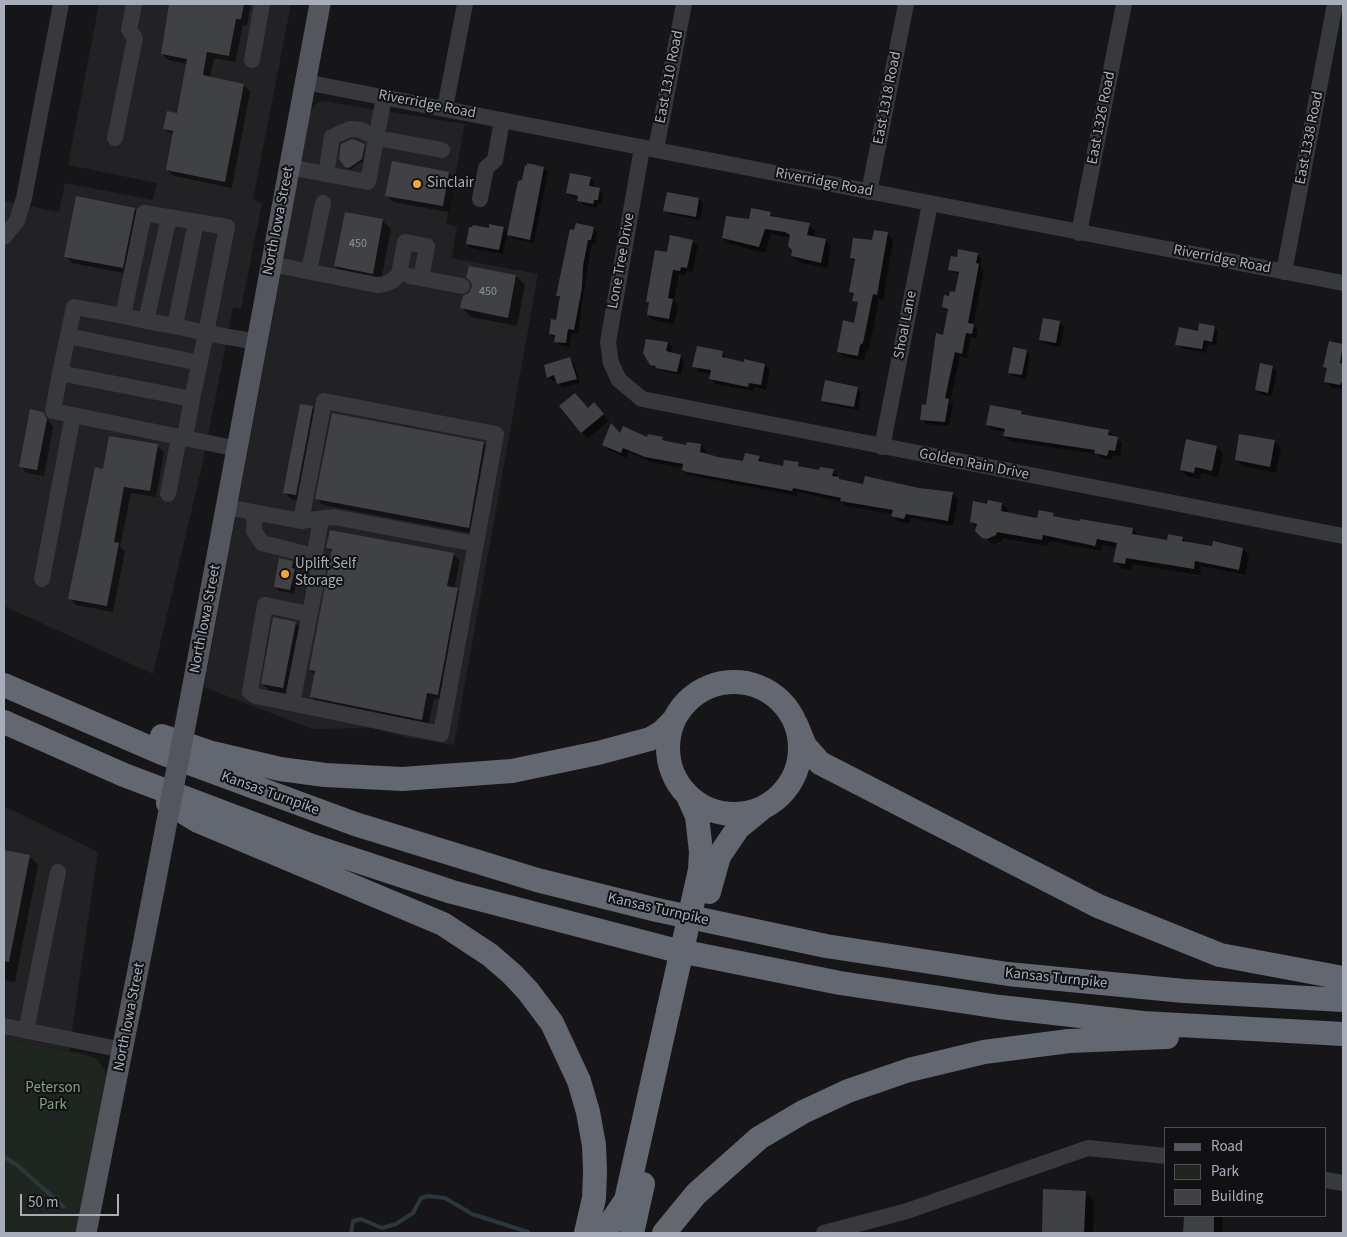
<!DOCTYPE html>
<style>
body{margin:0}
#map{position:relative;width:1347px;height:1237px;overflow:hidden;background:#161618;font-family:"Source Sans 3",sans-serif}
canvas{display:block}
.frame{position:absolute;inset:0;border:5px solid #a8aeb9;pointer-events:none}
.legend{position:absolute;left:1164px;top:1127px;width:162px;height:90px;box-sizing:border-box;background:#111113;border:1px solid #4d5055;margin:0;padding:6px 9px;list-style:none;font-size:15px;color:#a8aeb9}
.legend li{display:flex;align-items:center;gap:10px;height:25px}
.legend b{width:25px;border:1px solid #4d5055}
.scale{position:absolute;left:20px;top:1194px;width:99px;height:22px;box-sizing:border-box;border:2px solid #a8aeb9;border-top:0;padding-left:6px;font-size:15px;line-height:18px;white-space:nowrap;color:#a8aeb9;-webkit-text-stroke:4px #111113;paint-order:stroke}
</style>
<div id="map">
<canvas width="1347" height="1237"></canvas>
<div class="frame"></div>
<ul class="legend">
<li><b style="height:6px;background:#53565d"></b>Road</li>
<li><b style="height:14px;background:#1e261f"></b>Park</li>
<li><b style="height:14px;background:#404145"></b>Building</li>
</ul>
<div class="scale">50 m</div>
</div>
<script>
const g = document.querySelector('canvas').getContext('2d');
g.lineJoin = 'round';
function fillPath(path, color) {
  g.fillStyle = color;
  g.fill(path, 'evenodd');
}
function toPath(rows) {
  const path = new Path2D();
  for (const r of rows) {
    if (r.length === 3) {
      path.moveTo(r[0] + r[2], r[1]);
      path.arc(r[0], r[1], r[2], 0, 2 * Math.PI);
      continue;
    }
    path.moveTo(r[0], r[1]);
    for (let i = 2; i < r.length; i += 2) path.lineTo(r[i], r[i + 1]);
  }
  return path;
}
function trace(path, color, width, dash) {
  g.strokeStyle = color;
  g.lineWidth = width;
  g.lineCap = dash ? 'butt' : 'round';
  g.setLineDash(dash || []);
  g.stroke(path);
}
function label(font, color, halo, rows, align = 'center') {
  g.font = font + ' "Source Sans 3",sans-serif';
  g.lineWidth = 4;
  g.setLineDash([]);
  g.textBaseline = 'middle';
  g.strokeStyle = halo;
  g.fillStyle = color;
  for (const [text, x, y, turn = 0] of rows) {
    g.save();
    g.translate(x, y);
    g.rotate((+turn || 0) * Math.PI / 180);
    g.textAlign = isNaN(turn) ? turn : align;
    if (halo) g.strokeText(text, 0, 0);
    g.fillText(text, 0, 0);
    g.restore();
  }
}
fillPath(toPath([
 [99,4,291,4,253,200,262,203,241,309,233,308,202,466,153,674,4,606,4,201,59,212,65,183,153,200,157,183,68,165],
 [323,101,465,124,446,224,457,227,452,258,538,274,454,745,405,737,372,728,312,729,204,687,311,110,316,104],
 [4,806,98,852,69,1051,4,1039]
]), '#222225');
fillPath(toPath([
 [4,1039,84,1054,96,1059,105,1070,106,1077,75,1233,4,1233]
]), '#1e261f');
fillPath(toPath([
 [171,4,251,4,247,25,243,25,235,62,214,58,210,78,243,85,250,91,232,188,174,176,167,170,174,136,164,129,178,114,187,64,168,60,162,54],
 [364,144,365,146,363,161,351,169,348,169,346,167],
 [544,168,548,172,534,243,513,239,507,233,503,254,471,248,467,244,490,229,503,228,509,234],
 [449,173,455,180,449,212,393,202,386,195],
 [590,178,594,182,593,188,599,189,603,193,601,204,598,203,597,208,583,205,579,198,572,197,567,193],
 [77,198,135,209,141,216,129,274,72,263,66,256],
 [699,199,703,204,700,220,669,214,665,210],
 [770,213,774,218,809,225,815,231,814,238,825,240,831,246,827,268,799,262,792,256,791,238,771,234,765,253,730,244,723,238,750,220],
 [383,221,391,229,381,282,344,275,335,266],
 [593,228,597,232,595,244,592,243,587,271,578,334,572,333,569,347,559,345,550,334,557,322,561,299,558,295],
 [888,234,893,240,883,300,879,299,869,349,866,351,864,361,844,357,838,351,855,324,859,306,850,291,856,262,851,258],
 [692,241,698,246,692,273,686,271,685,276,679,274,674,301,678,305,674,324,653,320,648,315,650,304,647,301,668,254],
 [977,254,982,259,980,267,984,270,973,325,978,330,976,338,971,337,967,358,960,356,950,402,953,405,949,426,926,424,921,419,927,406,944,336,948,312,943,307,950,297,956,294,960,275,950,270,958,259],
 [470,267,516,276,525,285,517,326,471,317,462,308,473,288],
 [1060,323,1064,327,1060,347,1045,344,1040,340],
 [1214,327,1218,331,1216,345,1208,344,1206,353,1181,348,1177,344,1199,332],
 [647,340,668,343,672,347,671,354,680,356,684,360,681,375,656,369,651,364],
 [1330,343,1343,345,1343,389,1332,388,1326,381,1328,370,1325,367],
 [1026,351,1030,355,1026,379,1013,376,1009,372],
 [722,352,727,360,765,365,770,370,766,390,754,387,753,391,716,384,711,378,711,374,699,372,694,366],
 [570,359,574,363,580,383,562,387,557,380,553,381,549,377],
 [1273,367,1277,371,1272,396,1260,394,1256,390],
 [857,388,861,392,858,410,826,404,822,400],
 [312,407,319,414,302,501,291,499,284,492],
 [588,409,600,410,609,421,588,438,582,432],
 [1021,412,1026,417,1108,431,1122,443,1120,456,1113,455,1112,460,1101,458,1096,454,1010,441,1005,436,1005,432,992,430,987,425],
 [43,413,53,427,44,476,27,473,20,466],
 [620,435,662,438,667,443,687,446,701,445,706,451,706,455,744,462,759,457,764,464,784,468,798,463,803,469,820,472,833,471,842,481,864,486,952,494,958,499,953,526,911,518,910,524,898,521,893,514,847,506,842,502,798,492,797,496,688,475,683,468,651,462,629,452,626,458,609,450,603,445],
 [1274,442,1281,448,1276,473,1243,466,1236,460],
 [484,443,490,450,475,534,323,505,317,499],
 [157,446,164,452,156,497,131,493,120,547,125,551,113,612,76,605,70,598,104,470],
 [1217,447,1223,453,1218,477,1201,473,1200,479,1187,476,1181,470],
 [1002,504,1008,510,1007,514,1038,520,1053,514,1058,519,1133,529,1139,535,1168,541,1182,538,1187,543,1213,548,1243,549,1249,555,1245,575,1201,566,1200,575,1132,564,1131,570,1121,568,1115,562,1117,548,1103,545,1101,551,1049,541,1048,546,1003,538,1002,541,994,544,990,543,971,522,988,505],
 [327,547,453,554,460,561,454,588,464,595,444,700,434,698,428,726,318,703,311,696,315,675,310,670,332,552],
 [293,562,297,566,296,572,298,574,294,594,279,591,275,587],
 [295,623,302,629,289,694,269,690,263,684],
 [4,852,29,856,38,865,15,982,4,980],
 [1044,1191,1085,1192,1094,1201,1093,1233,1043,1233],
 [1185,1216,1223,1216,1222,1233,1184,1233]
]), '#0007');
trace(toPath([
 [4,1157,17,1165,64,1207],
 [351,1233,353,1221,361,1219,382,1228,396,1224,413,1213,421,1198,428,1196,445,1198,472,1214,528,1232]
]), '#2c363d', 4);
fillPath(toPath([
 [169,4,244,4,241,19,236,19,229,56,207,52,203,75,244,84,225,182,166,170,173,131,163,129,167,111,177,113,187,59,161,54],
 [352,139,365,144,362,159,349,168,345,167,339,159,341,144],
 [392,161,449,172,443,206,385,196],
 [527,163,544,167,530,240,507,235,518,181,522,180,525,165,527,166],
 [570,173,591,177,589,186,600,188,598,200,594,200,593,204,577,201,578,196,566,193],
 [667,192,699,198,696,217,663,211],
 [76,196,135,208,123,268,64,257],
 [751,208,771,212,770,216,810,223,807,235,826,239,821,263,791,256,792,250,788,246,790,235,785,232,765,229,759,247,722,238,726,216,749,219],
 [345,212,383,219,373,274,334,266],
 [576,223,594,227,591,240,588,240,583,266,582,288,574,330,568,329,566,343,554,342,555,335,549,334,551,319,556,320,560,296,556,296,570,229,574,230],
 [489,224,504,227,499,250,466,244,469,227,472,227,473,225,489,228],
 [874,230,888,232,877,295,873,294,863,343,860,345,858,356,837,352,843,320,854,323,858,302,852,301,854,293,849,292,855,259,850,258,853,238,872,240],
 [670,235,693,240,687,268,681,267,680,271,673,270,668,298,673,299,669,319,647,315,649,302,646,302,655,250,667,252],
 [958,249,978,253,976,263,979,264,968,323,974,324,972,334,966,333,962,354,955,352,945,398,949,399,945,422,920,420,922,404,926,405,936,333,943,335,948,309,942,307,944,295,949,296,950,291,955,292,959,272,948,270,951,256,957,257],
 [469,266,516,275,508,318,460,308,463,296,469,293,472,287,471,282,466,277],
 [1043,318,1060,321,1056,343,1039,340],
 [1199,323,1215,326,1212,342,1204,340,1202,349,1175,345,1179,327,1198,331],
 [646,339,668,342,666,351,681,355,677,372,655,368,656,366,650,365,643,353],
 [1329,341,1343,344,1340,363,1343,364,1343,383,1341,383,1340,385,1324,382,1327,368,1323,367],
 [697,346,723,351,722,357,744,362,744,359,765,364,761,385,749,383,748,387,709,379,711,370,692,367],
 [1013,347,1027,350,1022,375,1008,373],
 [570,357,577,379,557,384,554,375,547,378,544,365],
 [1260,363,1273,366,1268,393,1255,390],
 [825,380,858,387,854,407,821,401],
 [575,393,588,408,594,402,604,414,581,433,559,406],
 [300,404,313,406,296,495,283,493],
 [990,405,1022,411,1021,414,1109,430,1108,435,1118,437,1115,451,1109,450,1107,456,1094,453,1095,450,1003,436,1005,429,986,425],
 [30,409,43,412,47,419,37,470,19,467],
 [332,413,484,442,469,528,315,499],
 [611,423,620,433,623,426,647,437,648,434,663,437,662,440,686,445,687,442,701,444,700,452,718,457,743,461,745,453,760,456,758,461,783,466,784,460,799,462,798,466,819,470,820,467,834,469,832,476,839,477,839,479,863,484,865,476,919,488,953,492,948,521,906,514,904,519,891,516,893,510,840,501,841,498,793,488,792,491,687,472,682,470,683,464,645,457,623,448,621,453,602,445],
 [1239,434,1275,440,1270,467,1235,460],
 [109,436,158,444,150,491,124,487,114,542,119,543,107,606,68,599,95,467,103,469],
 [1186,439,1217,446,1212,471,1195,467,1194,473,1180,470],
 [988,500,1002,503,1001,511,1026,516,1037,518,1039,510,1054,513,1053,516,1079,521,1080,519,1133,528,1132,534,1167,540,1168,534,1183,537,1182,541,1212,546,1213,541,1243,548,1239,570,1195,561,1194,569,1126,558,1125,564,1113,562,1117,543,1097,539,1095,546,1043,535,1042,540,997,532,996,535,987,539,982,538,975,531,977,524,970,522,973,501,987,504],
 [330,530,454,553,447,586,458,588,438,695,427,693,422,720,310,697,315,671,309,670,332,549,326,548],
 [279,558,293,561,292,568,295,569,290,590,274,587],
 [273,617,296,622,283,688,261,684],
 [4,850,30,855,9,962,4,961],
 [1043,1189,1086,1191,1084,1233,1042,1233],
 [1184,1216,1214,1216,1214,1233,1183,1233]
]), '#404145');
trace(toPath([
 [252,60,262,4],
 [305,82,1343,283],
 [445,108,465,4],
 [115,138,135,38,129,30,134,4],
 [642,148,608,342,611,363,619,380,642,399,1343,536],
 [656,149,684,4],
 [289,167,368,182,384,97],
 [326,174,332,137,350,129,361,130,377,138,442,150],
 [869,192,906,4],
 [480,199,486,168,495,160,502,120],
 [1079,233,1124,4],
 [4,237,17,221,24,198,61,4],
 [271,264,377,285,385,284,392,281,399,274,405,242,427,246,421,278],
 [309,271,323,203],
 [1284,272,1335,4],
 [410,276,462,286],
 [123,316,144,213,227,227,206,333,192,399,60,373,74,307,123,316,146,321,175,326,206,333,257,342],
 [146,321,169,217],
 [175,326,196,222],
 [68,336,200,363],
 [60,373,53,411,73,415],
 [185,438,192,399],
 [882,447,930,204],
 [168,494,179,437],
 [227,507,301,521,334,517,476,544],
 [255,513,254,531,262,543,314,556],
 [301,521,324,401,496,434,441,734,256,696,250,692,265,605,309,614],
 [42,579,73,415,238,449],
 [292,703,318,573,314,559,321,519],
 [4,1026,123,1050],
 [26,1031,58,872],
 [1326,1180,1343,1183],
 [824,1233,907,1211,1088,1148,1166,1156]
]), '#37393d', 16);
trace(toPath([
 [196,669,320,4],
 [86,1233,154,889]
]), '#53565d', 21);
trace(toPath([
 [734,748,66],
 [4,685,162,753,355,824,537,880,657,910,826,946,1008,974,1184,991,1343,1000],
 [4,722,124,775,312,846,452,892,670,949,840,983,1000,1007,1143,1023,1343,1034],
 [796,724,805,746,820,763,1098,906,1220,955,1343,978],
 [162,736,212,753,280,769,325,775,402,779,512,771,598,753,650,739,662,732,674,720],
 [688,796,697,816,701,852],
 [168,803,198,821,443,924,490,955,512,974,528,991,552,1023,579,1081,588,1112,594,1145,595,1171,594,1198,586,1233],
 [719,856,738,828,760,810],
 [604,1233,626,1200,668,1012],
 [632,1233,643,1184],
 [664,1233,696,1194,759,1138,803,1112,848,1091,909,1070,984,1052,1069,1041,1167,1037]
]), '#63676f', 24);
trace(toPath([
 [154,889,196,669]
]), '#53565d', 21);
trace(toPath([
 [709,892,719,856],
 [668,1012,700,870,701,852]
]), '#63676f', 24);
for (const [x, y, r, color] of [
 [417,184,5,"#f7a630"],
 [285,574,5,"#f7a630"]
]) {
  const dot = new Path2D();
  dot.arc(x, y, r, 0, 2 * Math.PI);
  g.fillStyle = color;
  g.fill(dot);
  trace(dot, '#111113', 2);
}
label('12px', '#8e939c', null, [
 ["450",358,244],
 ["450",488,292]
]);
label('15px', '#a8aeb9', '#111113', [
 ["East 1310 Road",670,77,-79],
 ["East 1318 Road",888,98,-79],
 ["Riverridge Road",427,105,11],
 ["East 1326 Road",1102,118,-79],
 ["East 1338 Road",1310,138,-79],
 ["Riverridge Road",824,183,11],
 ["North Iowa Street",279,221,-79],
 ["Riverridge Road",1222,260,11],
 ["Lone Tree Drive",622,261,-80],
 ["Shoal Lane",906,325,-79],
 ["Golden Rain Drive",974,465,11],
 ["North Iowa Street",206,619,-79],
 ["Kansas Turnpike",270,794,20],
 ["Kansas Turnpike",658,910,13],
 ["Kansas Turnpike",1056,979,6],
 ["North Iowa Street",130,1017,-79]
]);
label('15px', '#a8aeb9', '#111113', [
 ["Sinclair",427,184],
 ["Uplift Self",295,565],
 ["Storage",295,582]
], 'left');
label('15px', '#7fa47e', '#111113', [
 ["Peterson",53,1089],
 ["Park",53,1106]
]);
</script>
